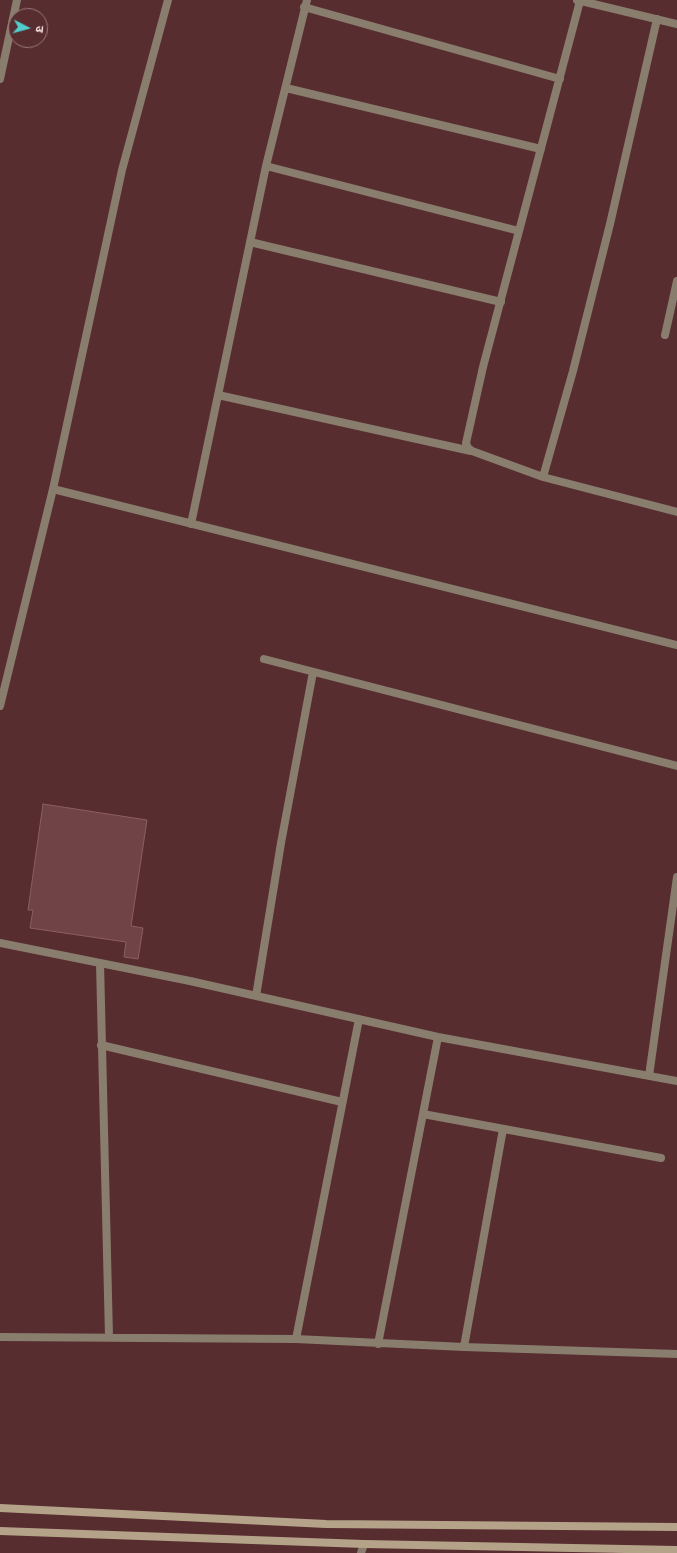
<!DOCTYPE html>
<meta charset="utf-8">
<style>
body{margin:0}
#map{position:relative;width:677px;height:1553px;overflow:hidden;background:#572d30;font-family:"Source Sans 3","Noto Sans Devanagari",sans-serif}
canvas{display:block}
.north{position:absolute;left:8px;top:8px;width:40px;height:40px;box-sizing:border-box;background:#572d30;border:1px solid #9a787a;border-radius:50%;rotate:96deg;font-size:11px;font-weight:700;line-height:16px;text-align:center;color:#ffe9e9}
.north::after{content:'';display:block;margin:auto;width:14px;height:18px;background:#52cdcf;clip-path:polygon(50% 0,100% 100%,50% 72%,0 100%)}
</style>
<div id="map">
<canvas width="677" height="1553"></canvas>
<div class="north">उ</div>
</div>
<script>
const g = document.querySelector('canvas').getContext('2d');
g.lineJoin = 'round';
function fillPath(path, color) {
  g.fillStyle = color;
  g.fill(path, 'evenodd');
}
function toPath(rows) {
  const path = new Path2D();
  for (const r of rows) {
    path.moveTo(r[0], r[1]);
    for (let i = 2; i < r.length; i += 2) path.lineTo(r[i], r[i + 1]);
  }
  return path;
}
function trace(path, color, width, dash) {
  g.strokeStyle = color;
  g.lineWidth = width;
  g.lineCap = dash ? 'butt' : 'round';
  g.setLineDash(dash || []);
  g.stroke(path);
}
const building = toPath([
 [43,804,147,820,131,926,143,928,138,959,124,957,126,942,30,928,33,910,28,910,43,804]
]);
fillPath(building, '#704446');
trace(building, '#8d5e60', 1);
trace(toPath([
 [577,0,677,24],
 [580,1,483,367,466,443,468,448,472,451,543,477,677,512],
 [304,7,560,79],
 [0,79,17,0],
 [286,88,541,149],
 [266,166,519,231],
 [250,242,501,302],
 [665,335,677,281],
 [218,395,471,451],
 [543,477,573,371,610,224,657,19],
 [53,489,677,645],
 [191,524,266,166,307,0],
 [264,659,677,766],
 [0,706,53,489,122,170,168,0],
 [0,943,190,981,438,1037,677,1081],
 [100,963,109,1337],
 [256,996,281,843,313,672],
 [101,1045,342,1102],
 [649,1076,677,877],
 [423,1114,661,1158],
 [0,1337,296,1339,464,1347,677,1354],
 [296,1339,359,1019],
 [378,1344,438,1037],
 [464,1347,503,1129],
 [361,1553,364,1544]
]), '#897e6e', 8);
trace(toPath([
 [0,1508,326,1524,677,1527],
 [0,1531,364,1544,677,1550]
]), '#b5a389', 8);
</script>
